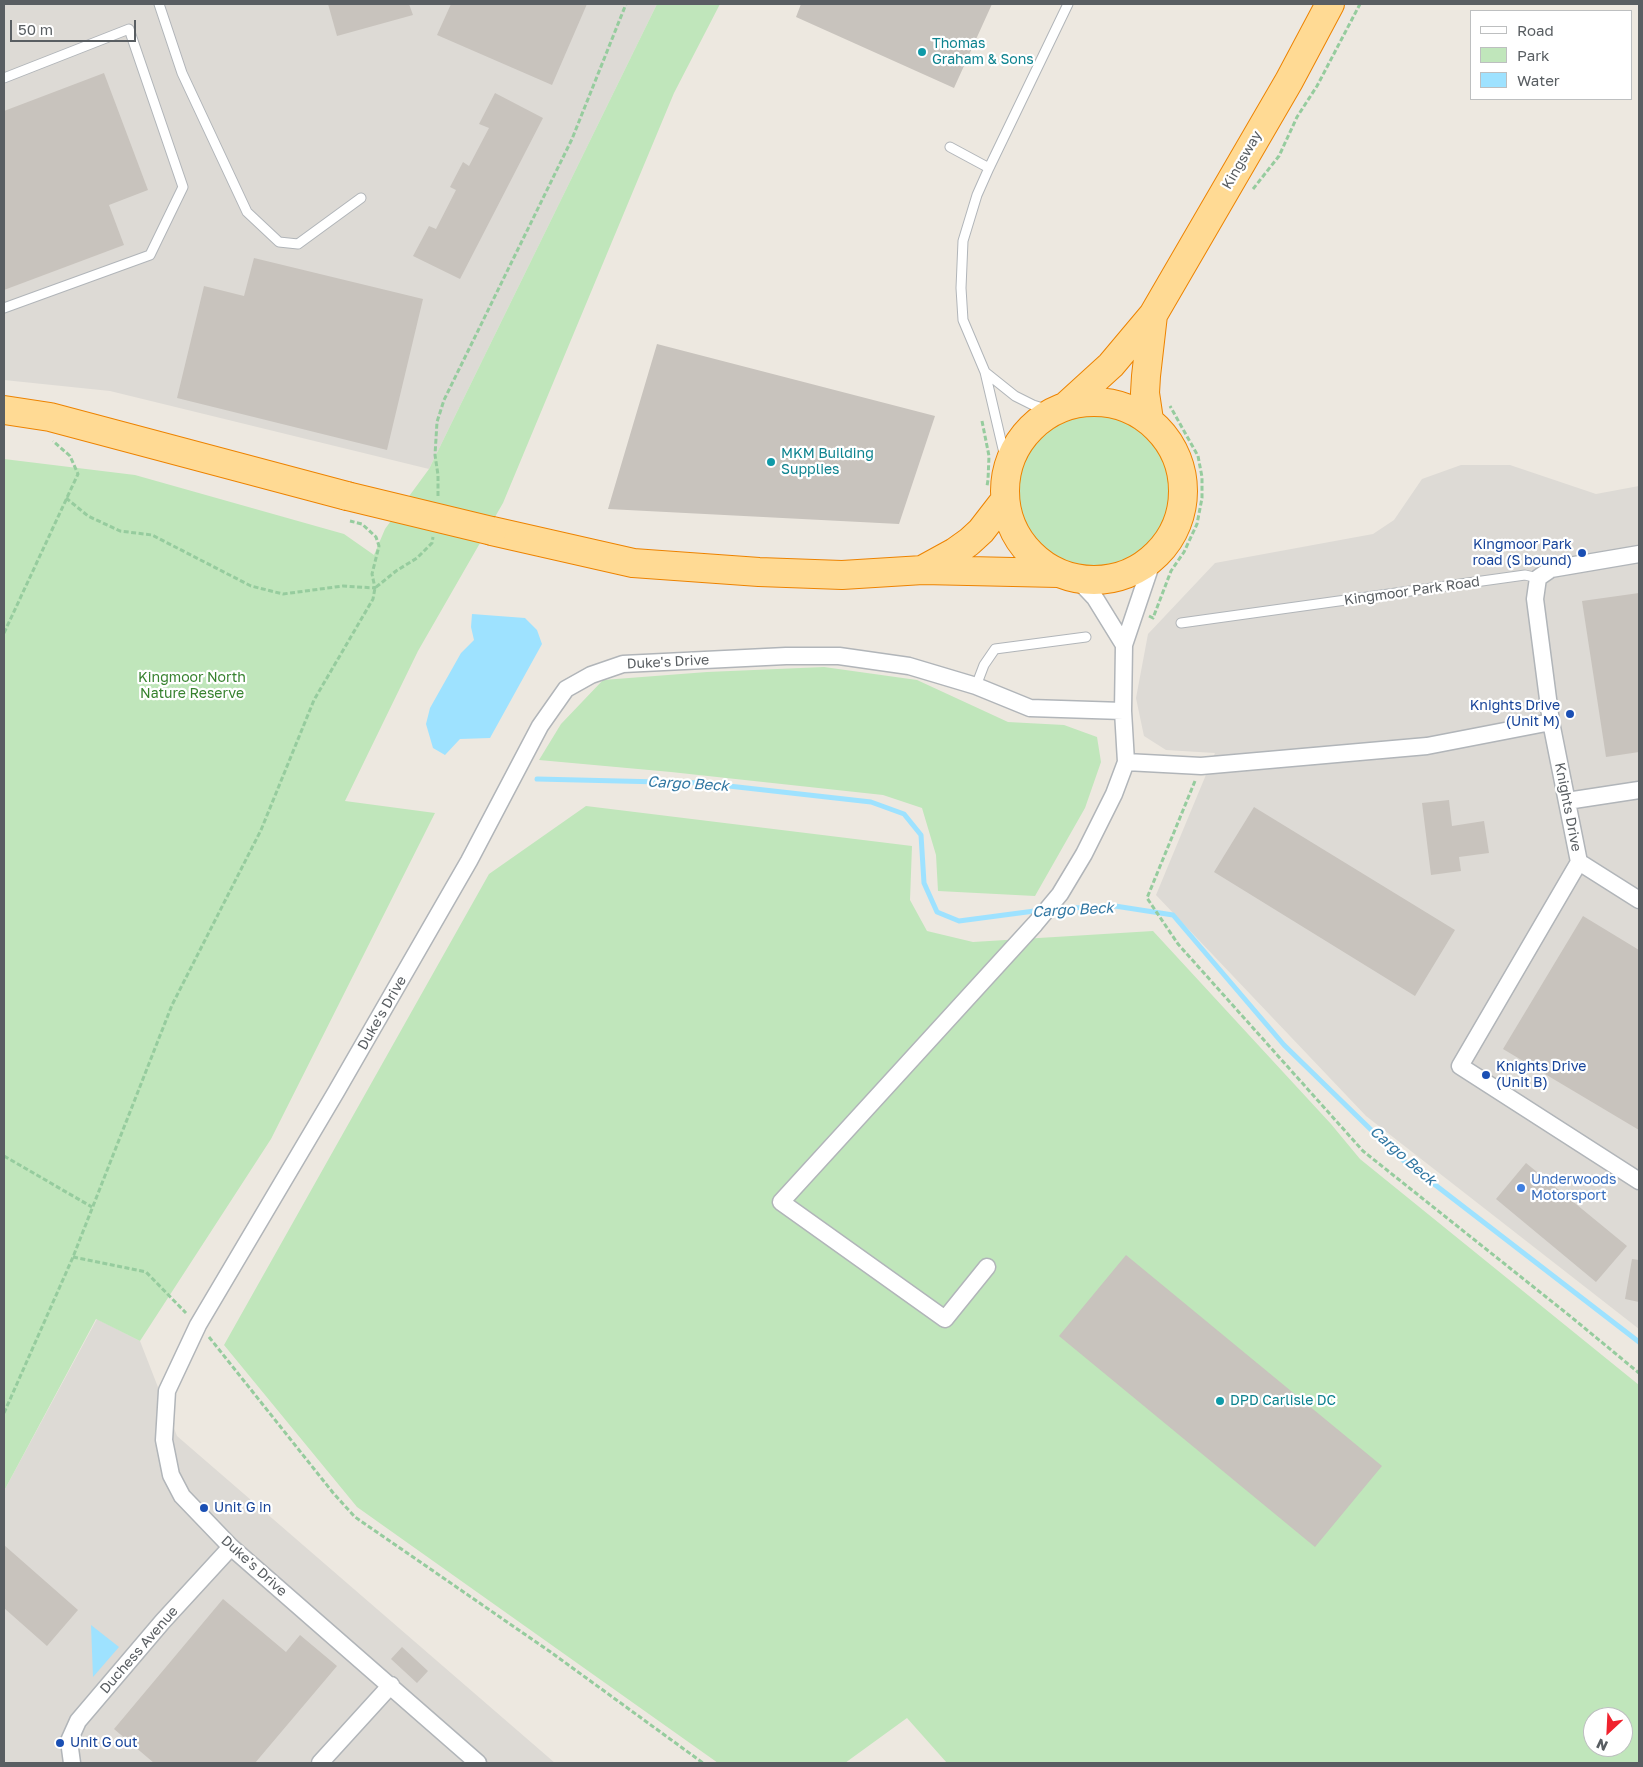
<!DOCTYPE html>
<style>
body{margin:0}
#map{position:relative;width:1643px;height:1767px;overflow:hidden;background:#ede8e0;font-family:"Golos Text",sans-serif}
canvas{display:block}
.frame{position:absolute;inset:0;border:5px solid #595e62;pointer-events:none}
.legend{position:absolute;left:1470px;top:10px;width:162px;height:90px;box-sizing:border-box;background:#fff;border:1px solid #bdbfc0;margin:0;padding:6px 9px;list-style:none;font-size:15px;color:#595e62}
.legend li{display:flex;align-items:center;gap:10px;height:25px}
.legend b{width:25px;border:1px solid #bdbfc0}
.north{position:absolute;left:1583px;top:1707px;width:50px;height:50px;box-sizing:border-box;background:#fff;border:1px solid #bdbfc0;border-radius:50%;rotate:205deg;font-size:14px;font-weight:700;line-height:20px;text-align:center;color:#595e62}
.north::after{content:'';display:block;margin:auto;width:18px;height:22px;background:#f0222e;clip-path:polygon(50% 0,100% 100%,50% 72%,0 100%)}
.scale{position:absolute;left:10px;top:20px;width:126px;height:22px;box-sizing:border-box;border:2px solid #595e62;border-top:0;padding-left:6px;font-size:15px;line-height:18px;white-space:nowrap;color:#595e62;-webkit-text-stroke:4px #fff;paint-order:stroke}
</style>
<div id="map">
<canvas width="1643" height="1767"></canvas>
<div class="frame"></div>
<ul class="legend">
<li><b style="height:6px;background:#fff"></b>Road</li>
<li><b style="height:14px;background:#c0e6bb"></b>Park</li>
<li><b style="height:14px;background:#9ee2ff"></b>Water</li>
</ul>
<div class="north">N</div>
<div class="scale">50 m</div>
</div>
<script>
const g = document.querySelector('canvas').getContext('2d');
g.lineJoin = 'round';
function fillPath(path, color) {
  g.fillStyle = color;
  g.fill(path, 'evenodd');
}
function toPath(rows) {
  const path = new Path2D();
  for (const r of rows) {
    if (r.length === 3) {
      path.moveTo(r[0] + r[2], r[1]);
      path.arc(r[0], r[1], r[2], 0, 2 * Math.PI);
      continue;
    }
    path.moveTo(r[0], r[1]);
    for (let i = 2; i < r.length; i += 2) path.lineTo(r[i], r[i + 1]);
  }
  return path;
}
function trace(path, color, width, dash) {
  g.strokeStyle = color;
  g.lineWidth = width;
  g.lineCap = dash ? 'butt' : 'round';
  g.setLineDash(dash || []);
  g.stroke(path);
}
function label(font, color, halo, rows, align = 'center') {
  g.font = font + ' "Golos Text",sans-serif';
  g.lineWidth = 4.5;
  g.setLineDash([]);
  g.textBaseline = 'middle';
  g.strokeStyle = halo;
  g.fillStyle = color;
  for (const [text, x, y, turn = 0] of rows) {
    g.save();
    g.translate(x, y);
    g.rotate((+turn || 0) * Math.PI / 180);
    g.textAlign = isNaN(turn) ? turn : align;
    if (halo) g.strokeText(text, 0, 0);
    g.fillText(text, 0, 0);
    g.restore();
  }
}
fillPath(toPath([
 [4,4,657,4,429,469,110,391,4,380],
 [1461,465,1510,465,1596,494,1639,486,1639,1329,1366,1116,1156,895,1215,753,1166,750,1144,736,1136,698,1148,634,1215,563,1373,534,1394,520,1422,479],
 [97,1319,140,1341,177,1436,555,1763,4,1763,4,1491]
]), '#dddad5');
fillPath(toPath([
 [657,4,720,4,674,93,503,503,418,651,345,801,435,813,271,1139,140,1341,96,1319,4,1491,4,459,135,475,344,534,374,555,385,529,429,469],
 [1094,491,76],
 [824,667,917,680,1008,722,1064,725,1097,737,1101,762,1085,808,1035,896,938,891,936,855,922,808,883,795,671,772,539,760,561,724,603,680,707,672],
 [586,806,912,846,910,900,927,931,973,942,1153,931,1331,1124,1360,1159,1639,1385,1639,1763,947,1763,907,1718,845,1763,718,1763,357,1507,224,1345,489,874],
 [1593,1717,1623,1717,1623,1747,1593,1747]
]), '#c0e6bb');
fillPath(toPath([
 [472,614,525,618,537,630,542,644,490,738,460,739,445,755,433,748,426,724,430,708,461,653,474,640,471,627],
 [91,1625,119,1647,93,1677]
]), '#9ee2ff');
trace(toPath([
 [537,779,702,783,871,802,904,814,921,835,924,883,937,912,959,921,1042,910],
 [1052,909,1115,906,1173,915,1284,1045,1399,1157,1639,1342]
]), '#9ee2ff', 5);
fillPath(toPath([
 [328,4,409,4,413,15,337,36],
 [451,4,587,4,552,85,437,35],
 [801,4,992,4,954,88,796,17],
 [104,73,148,190,109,205,124,245,4,290,4,111],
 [495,93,543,118,460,279,413,256,429,226,436,229,456,190,450,187,463,162,469,166,489,128,479,124],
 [254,258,423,299,387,450,177,398,204,286,244,296],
 [657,344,935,416,899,524,608,509],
 [1639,593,1639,752,1606,757,1582,601],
 [1449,800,1452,826,1484,821,1489,853,1459,857,1461,871,1431,875,1422,803],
 [1254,807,1455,930,1415,996,1214,872],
 [1583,916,1639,950,1639,1130,1503,1049],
 [1526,1163,1627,1246,1596,1282,1496,1199],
 [1126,1255,1382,1466,1315,1547,1059,1336],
 [1632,1259,1639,1260,1639,1302,1625,1299],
 [4,1545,78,1610,47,1646,4,1608],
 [223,1599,286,1652,300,1635,337,1666,255,1763,154,1763,114,1729],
 [402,1647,428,1671,417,1683,391,1659]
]), '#c8c3bd');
const service = toPath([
 [159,4,182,73,247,212,279,242,298,244,361,198],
 [4,78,129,29,183,187,150,255,4,308],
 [950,147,989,168],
 [985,372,1015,396,1033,405,1053,411],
 [1007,466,985,372,963,320,961,288,963,241,977,195,989,168,1068,4],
 [1181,623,1525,575,1538,578],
 [976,686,984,665,995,649,1086,637]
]);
const minor = toPath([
 [1639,554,1551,569,1538,578,1535,599,1551,722,1579,862,1460,1066,1639,1181],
 [1078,580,1095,598,1124,645],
 [1126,762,1201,766,1427,746,1551,722],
 [1567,801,1639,790],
 [1579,862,1639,900],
 [987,1267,945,1319,781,1202,1035,924,1060,894,1084,854,1114,794,1126,762,1123,711,1124,645,1153,559],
 [72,1763,69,1741,78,1721,163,1621,231,1547],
 [320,1763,391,1685],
 [478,1763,231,1547,182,1496,171,1475,164,1440,167,1391,198,1325,336,1092,469,861,540,726,566,689,591,675,623,664,786,656,839,656,909,666,976,686,1030,708,1123,711]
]);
const trunk = toPath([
 [1094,491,89],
 [1066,406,1111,365,1153,315,1289,81,1330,4],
 [4,410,50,417,347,496],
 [1149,420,1145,393,1146,376,1153,315],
 [492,531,633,563,759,572,842,575,923,570,1058,573],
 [924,569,955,552,969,542,981,531,1005,500]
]);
trace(service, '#b1b5b9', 11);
trace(minor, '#b1b5b9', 19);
trace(trunk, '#ed8300', 30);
trace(toPath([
 [1253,189,1279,156,1297,117,1317,86,1360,4],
 [982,421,989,456,988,480,987,486],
 [438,496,438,475,435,455,437,422,444,400,572,139,626,4],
 [66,498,88,516,120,531,152,535,251,586,283,594,343,586,375,588,372,574,379,546,376,537,362,524,350,521],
 [1149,616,1153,618,1171,571,1184,552,1197,524,1202,498,1202,477,1198,456,1170,406],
 [4,633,78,474,70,456,53,441],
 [1195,781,1147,898,1178,944,1363,1151,1570,1316,1639,1373],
 [4,1156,92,1207],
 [73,1257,146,1272,186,1313],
 [209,1337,334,1494,355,1517,552,1653,703,1763],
 [4,1413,73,1257,172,1005,261,830,314,700,373,599,375,588,396,571,417,558,432,543,433,537]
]), '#96cc9e', 3, [5, 2.5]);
trace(service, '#fff', 9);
trace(minor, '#fff', 16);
trace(trunk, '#ffda94', 28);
const trunkBridge = toPath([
 [347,496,492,531]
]);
trace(trunkBridge, '#ed8300', 30, []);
trace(trunkBridge, '#ffda94', 28);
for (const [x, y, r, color] of [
 [922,52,5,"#0f9aa8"],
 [771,462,5,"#0f9aa8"],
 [1582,553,5,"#1a4fb4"],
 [1570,714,5,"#1a4fb4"],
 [1486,1075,5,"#1a4fb4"],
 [1521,1188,5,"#3f7fe0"],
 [1220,1401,5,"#0f9aa8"],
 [204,1508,5,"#1a4fb4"],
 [60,1743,5,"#1a4fb4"]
]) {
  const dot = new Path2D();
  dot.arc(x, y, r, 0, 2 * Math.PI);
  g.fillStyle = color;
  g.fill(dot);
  trace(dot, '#fff', 2);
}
label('14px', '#0d838f', '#fff', [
 ["Thomas",932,44],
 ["Graham & Sons",932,60],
 ["MKM Building",781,454],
 ["Supplies",781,470],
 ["DPD Carlisle DC",1230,1401]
], 'left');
label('14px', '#595e62', '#fff', [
 ["Kingsway",1242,160,-60],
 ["Kingmoor Park Road",1412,591,-8],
 ["Duke's Drive",668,662,-3],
 ["Knights Drive",1568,807,79],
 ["Duke's Drive",382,1013,-60],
 ["Duke's Drive",254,1566,42],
 ["Duchess Avenue",139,1650,-49]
]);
label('14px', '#164399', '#fff', [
 ["Kingmoor Park",1572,545,"right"],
 ["road (S bound)",1572,561,"right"],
 ["Knights Drive",1560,706,"right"],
 ["(Unit M)",1560,722,"right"],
 ["Knights Drive",1496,1067],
 ["(Unit B)",1496,1083],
 ["Unit G in",214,1508],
 ["Unit G out",70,1743]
], 'left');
label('14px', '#37822f', '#fff', [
 ["Kingmoor North",192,678],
 ["Nature Reserve",192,694]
]);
label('14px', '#366cbe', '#fff', [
 ["Underwoods",1531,1180],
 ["Motorsport",1531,1196]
], 'left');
label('italic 15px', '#3378a3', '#fff', [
 ["Cargo Beck",688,784,3],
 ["Cargo Beck",1073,910,-3],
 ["Cargo Beck",1403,1156,41]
]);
</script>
